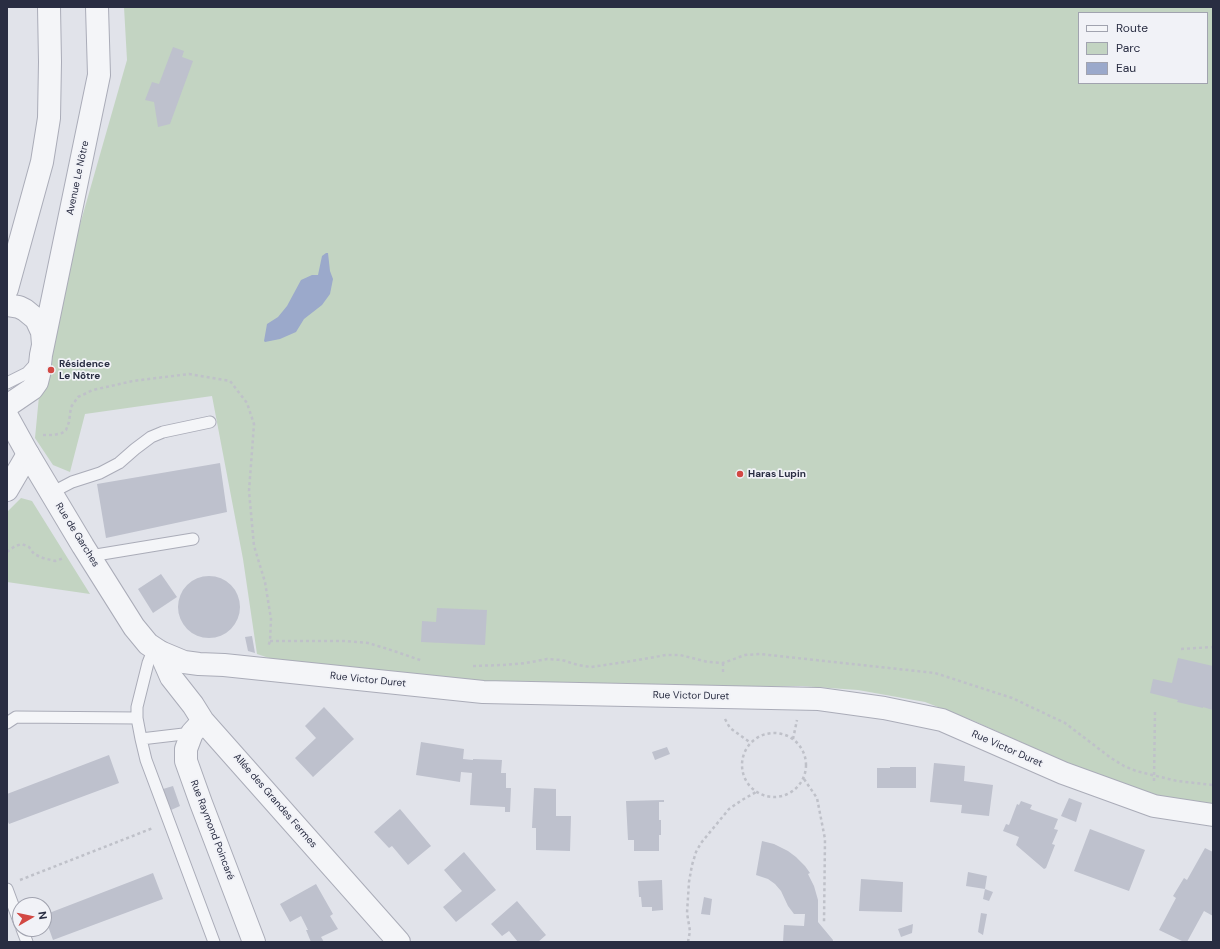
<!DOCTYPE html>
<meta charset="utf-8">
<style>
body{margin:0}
#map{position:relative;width:1220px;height:949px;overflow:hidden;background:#e1e3ea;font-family:"DM Sans",sans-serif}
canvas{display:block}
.frame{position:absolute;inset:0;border:8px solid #292d42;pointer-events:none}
.legend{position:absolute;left:1078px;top:12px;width:130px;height:72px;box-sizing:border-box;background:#f1f2f7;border:1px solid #a1a3af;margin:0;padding:5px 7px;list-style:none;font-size:12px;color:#292d42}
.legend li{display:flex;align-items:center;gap:8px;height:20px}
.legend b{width:20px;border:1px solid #a1a3af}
.north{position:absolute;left:12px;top:897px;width:40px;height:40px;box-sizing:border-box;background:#f1f2f7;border:1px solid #a1a3af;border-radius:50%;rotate:81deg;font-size:11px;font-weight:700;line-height:16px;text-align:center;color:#292d42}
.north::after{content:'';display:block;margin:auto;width:14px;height:18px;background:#d24843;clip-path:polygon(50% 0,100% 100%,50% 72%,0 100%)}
</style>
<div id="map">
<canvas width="1220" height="949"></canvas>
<div class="frame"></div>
<ul class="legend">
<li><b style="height:5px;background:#f4f5f8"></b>Route</li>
<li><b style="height:11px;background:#c3d4c2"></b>Parc</li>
<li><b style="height:11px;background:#9ba9cb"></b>Eau</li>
</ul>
<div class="north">N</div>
</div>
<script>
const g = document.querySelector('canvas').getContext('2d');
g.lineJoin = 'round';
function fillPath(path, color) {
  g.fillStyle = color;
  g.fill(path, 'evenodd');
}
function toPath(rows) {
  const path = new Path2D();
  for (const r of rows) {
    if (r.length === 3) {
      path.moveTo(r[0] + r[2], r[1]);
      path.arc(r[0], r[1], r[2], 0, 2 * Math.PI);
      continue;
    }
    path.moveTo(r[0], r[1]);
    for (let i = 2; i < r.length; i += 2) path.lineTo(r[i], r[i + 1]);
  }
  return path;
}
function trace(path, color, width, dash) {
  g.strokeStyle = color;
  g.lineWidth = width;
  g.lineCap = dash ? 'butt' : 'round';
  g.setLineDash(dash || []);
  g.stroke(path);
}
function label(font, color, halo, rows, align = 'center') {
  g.font = font + ' "DM Sans",sans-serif';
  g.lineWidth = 3.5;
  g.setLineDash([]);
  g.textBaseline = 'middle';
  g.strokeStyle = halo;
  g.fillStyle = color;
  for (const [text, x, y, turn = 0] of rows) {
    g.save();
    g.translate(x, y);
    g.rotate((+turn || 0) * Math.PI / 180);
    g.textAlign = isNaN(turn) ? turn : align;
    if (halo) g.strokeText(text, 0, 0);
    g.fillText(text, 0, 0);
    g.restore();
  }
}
fillPath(toPath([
 [124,7,1213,7,1213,805,1173,800,1123,788,974,721,925,702,858,690,801,686,514,689,275,660,257,654,243,559,212,396,85,414,70,472,53,465,35,438,43,354,127,60],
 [1079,13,1207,13,1207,83,1079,83],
 [21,498,32,501,90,594,7,582,7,512]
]), '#c3d4c2');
fillPath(toPath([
 [326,253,328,253,330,271,333,279,330,294,322,305,304,319,296,332,280,339,265,342,264,341,267,324,278,317,287,306,301,280,312,275,318,275,322,256]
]), '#9ba9cb');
fillPath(toPath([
 [173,47,184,51,182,57,193,61,170,124,158,127,154,102,145,100,152,82,159,84],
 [220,463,227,512,106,538,97,484],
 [161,574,177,597,153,613,138,589],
 [209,607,31],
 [437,608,487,610,485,645,421,642,422,621,436,622],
 [252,636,255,653,248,651,245,637],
 [1178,658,1213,666,1213,710,1203,707,1203,708,1177,702,1178,700,1150,693,1153,679,1172,683],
 [324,707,354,739,313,777,295,758,316,738,305,726],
 [421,742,464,749,463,759,473,760,473,759,502,760,501,773,506,773,506,788,511,788,510,812,505,812,505,807,470,805,472,773,461,772,460,782,416,775],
 [667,747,670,754,655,760,652,752],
 [109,755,119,783,9,824,7,820,7,794],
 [934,763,965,766,964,781,993,785,989,816,961,813,962,805,930,802],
 [890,767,916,767,916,788,877,788,877,768,890,768],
 [173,786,180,806,171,810,163,789],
 [534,788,556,789,556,816,571,816,570,851,536,850,536,828,532,828],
 [1069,798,1082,803,1076,822,1061,816],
 [664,800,664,802,659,802,659,820,661,820,661,835,659,835,659,851,634,851,634,840,628,840,626,801],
 [1021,801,1032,805,1030,809,1058,819,1054,829,1058,830,1052,844,1055,845,1046,868,1044,869,1016,845,1019,837,1003,831,1006,824,1009,825,1017,804,1019,805],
 [400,809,431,846,408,865,392,846,389,848,374,832],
 [1090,829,1145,850,1129,891,1074,871],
 [762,841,774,844,788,851,796,857,805,866,810,873,808,874,814,886,818,900,818,922,833,940,833,942,783,942,784,925,804,926,805,914,794,914,788,906,781,891,775,884,768,879,756,875],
 [1205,848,1213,852,1213,916,1204,911,1187,942,1184,942,1159,930,1176,898,1173,896,1184,878,1187,880],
 [464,852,496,890,456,922,443,907,462,891,444,870],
 [968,872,987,876,985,889,993,892,989,901,983,899,985,889,966,886],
 [153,873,163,899,53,940,44,915],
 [861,879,903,882,902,912,859,911],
 [662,880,663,910,652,911,652,907,642,907,641,897,639,897,638,881],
 [316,884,333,914,330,916,338,929,321,937,324,942,311,942,306,930,308,930,301,916,290,922,280,904],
 [704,897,712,899,710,915,701,914],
 [517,901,546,935,538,942,518,942,509,931,502,936,491,924],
 [981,913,987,914,983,935,978,932],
 [913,924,912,933,901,937,898,929]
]), '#bec1cd');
const service = toPath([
 [7,383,27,373,37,362],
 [51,493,72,482,100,473,119,463,135,449,151,437,163,432,210,422],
 [90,556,193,539],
 [154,648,148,663,137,707,137,718,141,739,146,760,214,942],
 [7,723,16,717,137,718],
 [141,739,192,733],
 [7,889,20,924],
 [22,929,27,942]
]);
const minor = toPath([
 [7,289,42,162,49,118,50,62,49,7],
 [7,305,19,307,25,310,36,319,42,332,43,344],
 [7,406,32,389,37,382,39,374,41,355,99,75,97,7],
 [7,490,28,454],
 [160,652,171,677,193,705,203,721,399,942],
 [203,721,192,733,186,749,186,761,201,803,254,942]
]);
const tertiary = toPath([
 [7,416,28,454,83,546,134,627,148,644,160,652,184,662,199,664,224,665,483,692,819,699,884,708,942,720,1063,773,1154,806,1213,815]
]);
trace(service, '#aaacb8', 13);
trace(minor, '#aaacb8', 24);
trace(tertiary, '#aaacb8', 24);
trace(toPath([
 [43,435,54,435,62,433,66,430,69,422,71,407,78,397,93,390,133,381,189,374,230,381,247,403,254,424,249,491,254,546,265,582,271,619,270,641,268,647],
 [7,552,15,546,22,544,29,547,34,554,43,558,55,561,64,558],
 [270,641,345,641,368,643,388,649,423,661],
 [1181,649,1213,647],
 [723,663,723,675],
 [473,666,503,665,526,663,547,659,562,660,578,665,591,667,632,661,666,655,680,655,708,662,723,663,745,655,760,654,935,673,1012,698,1065,723,1111,758,1124,766,1136,771,1177,781,1213,785],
 [725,719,730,728,751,743],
 [774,765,32],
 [793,739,797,720],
 [804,779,817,798,825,839,824,923],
 [1154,781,1155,711],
 [20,880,153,828],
 [688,942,690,931,687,913,689,882,692,865,696,852,701,843,729,809,742,800,756,792]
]), '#bfc1c9', 2.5, [3, 3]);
trace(service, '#f4f5f8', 11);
trace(minor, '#f4f5f8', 22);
trace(tertiary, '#f4f5f8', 22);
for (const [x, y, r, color] of [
 [51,370,4,"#d24843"],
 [740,474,4,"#d24843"]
]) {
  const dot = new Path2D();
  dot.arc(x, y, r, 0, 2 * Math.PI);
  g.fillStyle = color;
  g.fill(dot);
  trace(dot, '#f1f2f7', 1.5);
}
label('10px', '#292d42', '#f1f2f7', [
 ["Avenue Le Nôtre",78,178,-78],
 ["Rue de Garches",77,535,58],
 ["Rue Victor Duret",368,680,6],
 ["Rue Victor Duret",691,696,1],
 ["Rue Victor Duret",1007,749,24],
 ["Allée des Grandes Fermes",275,801,49],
 ["Rue Raymond Poincaré",212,830,69]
]);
label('bold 10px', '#292d42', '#f1f2f7', [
 ["Résidence",59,364],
 ["Le Nôtre",59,376],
 ["Haras Lupin",748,474]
], 'left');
</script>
